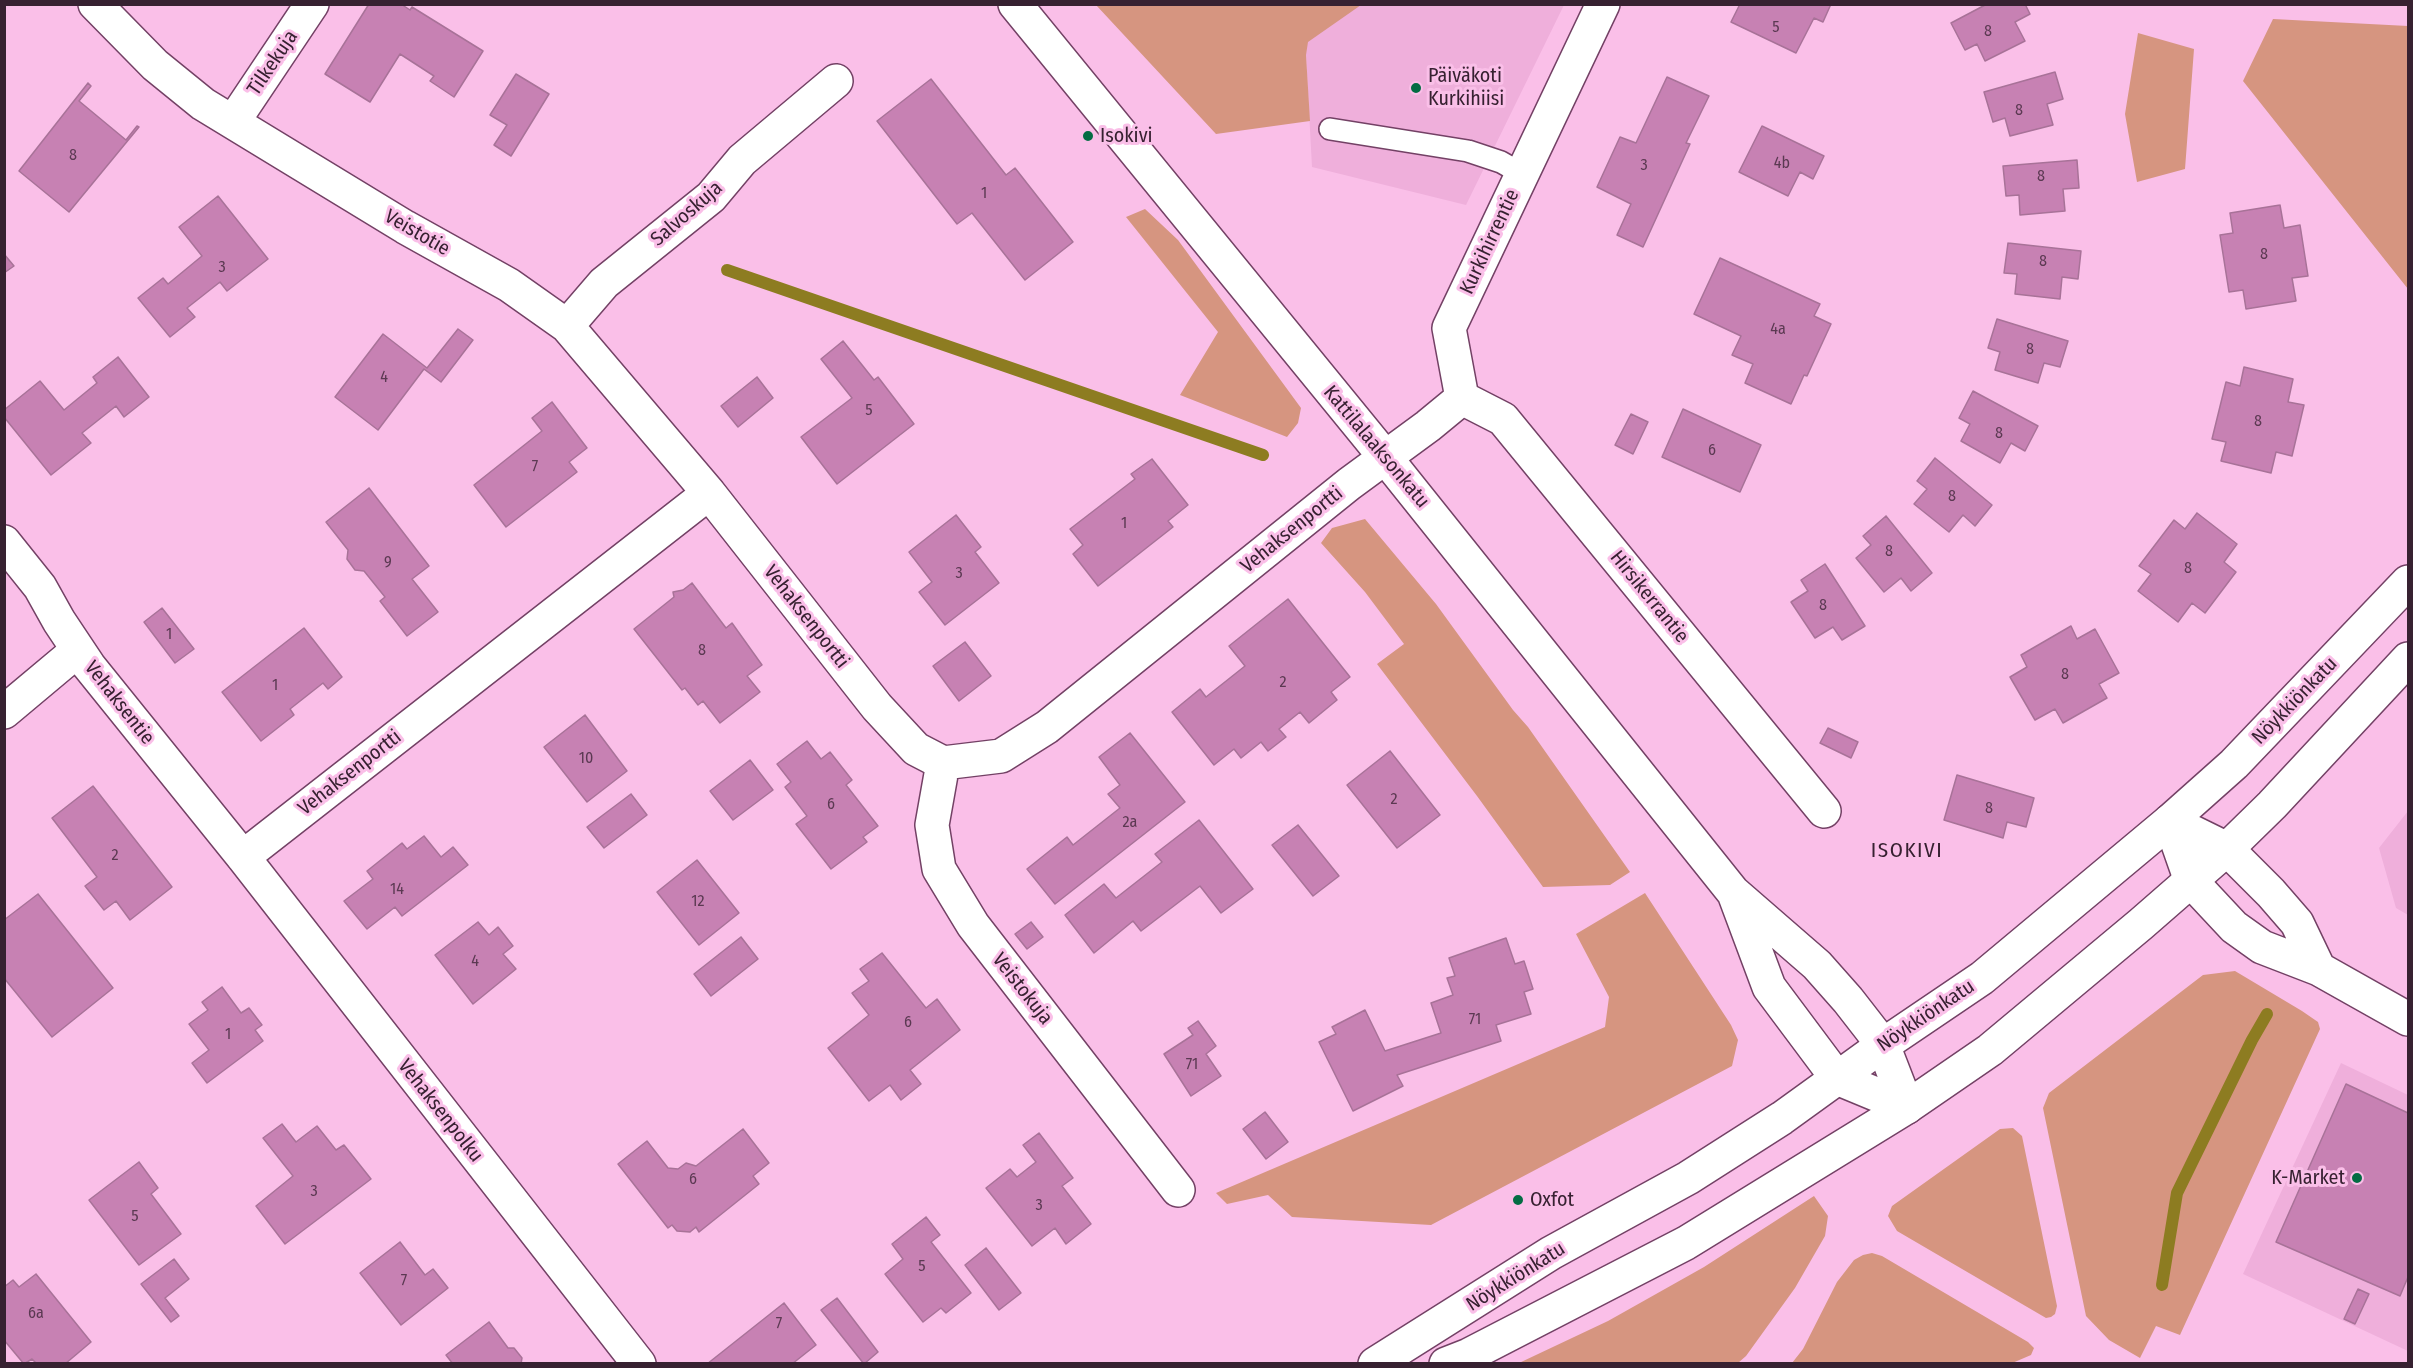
<!DOCTYPE html>
<meta charset="utf-8">
<style>
body{margin:0}
#map{position:relative;width:2413px;height:1368px;overflow:hidden;background:#fabfe8;font-family:"Fira Sans Condensed",sans-serif}
canvas{display:block}
.frame{position:absolute;inset:0;border:6px solid #372131;pointer-events:none}
</style>
<div id="map">
<canvas width="2413" height="1368"></canvas>
<div class="frame"></div>
</div>
<script>
const g = document.querySelector('canvas').getContext('2d');
g.lineJoin = 'round';
function fillPath(path, color) {
  g.fillStyle = color;
  g.fill(path, 'evenodd');
}
function toPath(rows) {
  const path = new Path2D();
  for (const r of rows) {
    path.moveTo(r[0], r[1]);
    for (let i = 2; i < r.length; i += 2) path.lineTo(r[i], r[i + 1]);
  }
  return path;
}
function trace(path, color, width, dash) {
  g.strokeStyle = color;
  g.lineWidth = width;
  g.lineCap = dash ? 'butt' : 'round';
  g.setLineDash(dash || []);
  g.stroke(path);
}
function label(font, color, halo, rows, align = 'center') {
  g.font = font + ' "Fira Sans Condensed",sans-serif';
  g.lineWidth = 6;
  g.setLineDash([]);
  g.textBaseline = 'middle';
  g.strokeStyle = halo;
  g.fillStyle = color;
  for (const [text, x, y, turn = 0] of rows) {
    g.save();
    g.translate(x, y);
    g.rotate((+turn || 0) * Math.PI / 180);
    g.textAlign = isNaN(turn) ? turn : align;
    if (halo) g.strokeText(text, 0, 0);
    g.fillText(text, 0, 0);
    g.restore();
  }
}
fillPath(toPath([
 [1264,5,1564,5,1466,205,1312,167,1306,55],
 [2408,811,2408,915,2396,908,2379,848],
 [2341,1063,2408,1095,2408,1351,2243,1274]
]), '#efafdb');
fillPath(toPath([
 [1096,5,1361,5,1308,42,1306,55,1310,121,1216,134],
 [2273,19,2408,26,2408,289,2243,81],
 [2138,33,2194,49,2185,169,2137,182,2125,114],
 [1145,209,1178,240,1301,408,1298,423,1287,437,1180,395,1218,332,1126,217],
 [1365,519,1436,604,1513,710,1528,727,1630,872,1610,885,1543,887,1477,796,1377,664,1404,644,1365,592,1321,543,1332,528],
 [1645,893,1731,1025,1738,1040,1732,1066,1431,1225,1292,1217,1268,1195,1227,1204,1216,1193,1605,1027,1609,997,1576,934],
 [2235,971,2302,1011,2318,1022,2320,1029,2180,1335,2156,1326,2140,1358,2109,1340,2086,1316,2043,1108,2049,1093,2203,975],
 [2013,1128,2022,1136,2057,1306,2055,1314,2051,1317,2046,1318,1897,1231,1888,1216,1892,1206,2000,1129],
 [1814,1196,1828,1216,1825,1236,1795,1288,1746,1356,1738,1363,1519,1363,1608,1321,1704,1267],
 [1872,1253,1882,1256,2028,1342,2034,1348,2031,1355,2010,1364,1792,1363,1803,1349,1837,1282,1854,1260,1863,1255]
]), '#d69580');
trace(toPath([
 [727,270,1263,455],
 [2162,1285,2177,1193,2252,1040,2267,1014]
]), '#8d7c21', 12);
const building = toPath([
 [369,4,401,4,410,10,412,7,483,51,454,97,430,81,434,76,400,54,370,102,325,74,369,4],
 [1740,4,1831,4,1823,22,1814,18,1796,53,1731,22,1740,4],
 [1987,4,2025,4,2030,14,2015,22,2025,41,1985,61,1977,44,1965,50,1951,23,1987,4],
 [2055,72,2063,99,2047,104,2053,125,2010,136,2005,118,1993,122,1984,92,2055,72],
 [516,74,549,94,511,156,494,145,507,125,490,115,516,74],
 [1667,77,1709,96,1686,143,1690,144,1643,247,1617,235,1631,204,1597,187,1620,137,1636,143,1667,77],
 [931,79,1006,175,1015,168,1073,242,1025,280,972,213,957,224,877,121,931,79],
 [88,83,91,86,79,101,126,140,137,126,139,127,69,212,19,171,88,83],
 [1762,126,1824,156,1813,179,1800,172,1788,196,1739,172,1762,126],
 [2077,160,2079,188,2063,189,2065,211,2020,215,2019,195,2006,196,2003,166,2077,160],
 [218,196,268,259,227,291,220,282,187,308,195,317,170,337,138,298,163,278,168,284,202,256,179,227,218,196],
 [2280,205,2284,228,2300,225,2308,276,2292,278,2296,301,2246,309,2243,290,2229,292,2220,235,2233,233,2230,213,2280,205],
 [2008,243,2081,251,2078,279,2062,277,2060,299,2015,294,2017,274,2004,273,2008,243],
 [4,254,14,266,4,273,4,254],
 [1720,258,1820,304,1814,316,1831,324,1807,376,1804,375,1791,404,1745,383,1753,364,1732,355,1741,336,1694,314,1720,258],
 [1997,319,2068,341,2060,367,2044,363,2038,383,1995,370,2000,352,1988,348,1997,319],
 [458,329,473,340,441,382,424,369,378,430,335,397,383,334,427,368,458,329],
 [843,341,874,380,878,377,914,424,837,484,801,437,852,398,821,359,843,341],
 [118,357,149,397,124,417,116,406,82,433,91,443,51,475,4,417,4,410,40,381,64,410,97,383,93,377,118,357],
 [2244,367,2293,379,2288,402,2304,405,2292,456,2276,452,2271,473,2221,461,2226,442,2212,439,2226,382,2240,386,2244,367],
 [757,377,773,398,738,427,721,406,757,377],
 [1973,391,2038,426,2025,451,2011,443,2000,463,1961,441,1970,424,1959,418,1973,391],
 [552,402,587,448,569,462,577,472,506,527,474,485,542,431,532,418,552,402],
 [1683,409,1761,445,1740,492,1662,457,1683,409],
 [1631,414,1648,422,1633,454,1615,445,1631,414],
 [1935,458,1992,505,1975,526,1963,515,1949,532,1914,504,1927,489,1917,481,1935,458],
 [1152,459,1188,505,1168,521,1173,527,1098,586,1073,554,1083,545,1070,529,1135,479,1131,474,1152,459],
 [369,488,429,566,412,579,438,612,407,636,380,601,385,597,364,571,355,570,347,559,348,550,326,522,369,488],
 [2197,513,2237,544,2224,562,2236,572,2205,613,2192,603,2178,622,2138,591,2151,574,2139,566,2174,520,2185,529,2197,513],
 [956,515,981,547,975,552,999,583,945,625,919,592,932,582,909,552,956,515],
 [1886,516,1932,573,1911,591,1901,578,1884,592,1856,558,1871,545,1863,536,1886,516],
 [1825,564,1865,626,1842,640,1833,627,1815,638,1791,602,1808,591,1801,580,1825,564],
 [692,583,726,628,732,623,762,665,747,676,760,692,720,723,703,701,698,705,685,688,682,690,634,629,674,597,673,592,683,590,692,583],
 [1288,599,1350,677,1331,692,1337,700,1309,723,1300,712,1279,729,1286,737,1268,751,1261,742,1241,758,1234,749,1214,765,1172,712,1200,689,1206,697,1245,666,1229,646,1288,599],
 [162,608,194,649,175,663,144,622,162,608],
 [2071,626,2077,639,2095,629,2119,673,2099,684,2107,698,2063,723,2055,709,2035,720,2010,677,2027,667,2021,655,2071,626],
 [304,628,342,677,328,689,323,683,290,709,294,715,261,741,222,692,304,628],
 [965,642,991,676,959,701,933,666,965,642],
 [585,715,627,771,587,802,544,747,585,715],
 [1828,728,1858,742,1851,758,1820,743,1828,728],
 [1130,733,1185,802,1055,904,1027,869,1067,837,1073,845,1120,808,1108,794,1120,785,1099,757,1130,733],
 [807,741,821,759,830,752,852,780,846,785,878,826,863,837,867,842,831,869,796,824,807,816,785,787,791,782,777,764,807,741],
 [1390,751,1440,815,1397,848,1347,785,1390,751],
 [750,760,773,790,733,820,710,791,750,760],
 [1957,775,2034,798,2026,827,2007,822,2003,838,1944,820,1957,775],
 [93,786,172,887,130,920,116,901,104,910,85,886,97,877,52,818,93,786],
 [631,794,647,815,604,848,587,827,631,794],
 [1199,820,1253,889,1221,913,1200,886,1141,931,1133,921,1094,953,1065,915,1104,884,1116,898,1162,862,1155,854,1199,820],
 [1298,825,1339,876,1313,896,1272,845,1298,825],
 [424,836,441,857,453,847,468,865,402,916,395,907,367,929,344,901,373,879,367,871,402,843,407,849,424,836],
 [697,860,739,913,699,945,657,892,697,860],
 [38,894,113,988,52,1037,4,978,4,920,38,894],
 [478,922,489,935,498,927,513,946,503,954,516,969,473,1004,435,955,478,922],
 [1031,922,1043,937,1027,949,1015,934,1031,922],
 [741,937,758,959,711,996,694,974,741,937],
 [1506,938,1515,964,1524,961,1533,989,1524,992,1531,1014,1496,1025,1501,1041,1397,1075,1403,1086,1353,1111,1319,1042,1336,1034,1332,1027,1365,1010,1385,1051,1441,1033,1431,1003,1453,995,1447,978,1455,976,1449,958,1506,938],
 [882,953,926,1008,937,999,960,1030,910,1070,921,1084,901,1100,890,1085,869,1101,828,1048,869,1015,852,993,869,981,860,969,882,953],
 [222,987,241,1013,249,1008,262,1025,255,1030,263,1041,207,1083,192,1063,209,1050,189,1024,208,1010,202,1002,222,987],
 [1198,1021,1216,1046,1206,1054,1221,1076,1191,1096,1164,1054,1193,1035,1188,1028,1198,1021],
 [2346,1084,2408,1113,2408,1277,2400,1296,2276,1242,2346,1084],
 [1265,1112,1288,1142,1266,1159,1243,1129,1265,1112],
 [282,1124,296,1142,317,1126,336,1150,344,1145,371,1179,285,1244,256,1206,293,1176,263,1138,282,1124],
 [743,1129,769,1163,753,1176,759,1184,699,1232,696,1227,690,1232,677,1231,672,1225,668,1228,618,1164,647,1141,668,1168,678,1169,686,1163,696,1166,743,1129],
 [1039,1133,1073,1178,1062,1186,1091,1224,1066,1244,1055,1228,1032,1246,986,1188,1010,1169,1017,1177,1036,1162,1023,1145,1039,1133],
 [139,1162,158,1188,151,1194,181,1234,139,1265,89,1200,139,1162],
 [926,1217,940,1235,931,1242,971,1293,946,1313,941,1308,923,1322,885,1274,903,1259,892,1244,926,1217],
 [400,1242,425,1275,433,1269,448,1288,401,1325,360,1273,400,1242],
 [986,1248,1021,1293,999,1310,965,1265,986,1248],
 [174,1259,189,1279,165,1298,179,1316,171,1322,141,1284,174,1259],
 [36,1274,91,1342,65,1364,37,1364,32,1359,24,1364,4,1340,4,1287,13,1280,19,1287,36,1274],
 [2358,1289,2369,1294,2355,1324,2344,1319,2358,1289],
 [837,1298,878,1352,864,1364,821,1310,837,1298],
 [784,1303,816,1345,792,1364,707,1364,784,1303],
 [489,1322,508,1348,514,1348,522,1358,521,1364,453,1364,446,1355,489,1322]
]);
fillPath(building, '#c781b3');
trace(building, '#a87298', 1.5);
const lane = toPath([
 [1330,129,1468,151,1501,162,1522,174]
]);
const street = toPath([
 [95,4,155,65,203,104,405,227,509,285,567,326,709,493],
 [233,122,312,4],
 [567,326,604,283,711,197,742,160,836,81],
 [1462,398,1503,419,1824,811],
 [4,542,40,587,59,621,89,666,243,857,639,1364],
 [4,712,78,650],
 [943,763,932,825,939,869,973,925,1178,1190],
 [2170,821,2191,881,2234,927,2262,947,2319,969,2408,1019],
 [2170,821,2227,849,2271,893,2297,923,2319,969],
 [243,857,709,493,877,707,916,749,943,763,1001,756,1047,727,1349,484,1428,426,1462,398,1449,328,1603,4]
]);
const secondary = toPath([
 [1015,4,1385,457,1733,892,1817,965,1848,1000,1883,1045,1907,1107],
 [1735,896,1769,987,1837,1078,1907,1107]
]);
const primary = toPath([
 [1375,1364,1551,1253,1688,1178,1782,1118,1883,1045,1982,978,2170,821,2234,764,2408,582],
 [1446,1364,1469,1355,1686,1243,1907,1107,1990,1050,2141,924,2227,849,2272,805,2408,659]
]);
trace(lane, '#734165', 24);
trace(street, '#734165', 36);
trace(secondary, '#734165', 36);
trace(primary, '#734165', 36);
trace(lane, '#fff', 21);
trace(street, '#fff', 33);
trace(secondary, '#fff', 33);
trace(primary, '#fff', 33);
for (const [x, y, r, color] of [
 [1416,88,6,"#036c43"],
 [1088,136,6,"#036c43"],
 [2357,1178,6,"#036c43"],
 [1518,1200,6,"#036c43"]
]) {
  const dot = new Path2D();
  dot.arc(x, y, r, 0, 2 * Math.PI);
  g.fillStyle = color;
  g.fill(dot);
  trace(dot, '#fabfe8', 2);
}
label('16px', '#5b3952', null, [
 ["5",1776,28],
 ["8",1988,32],
 ["8",2019,111],
 ["8",73,156],
 ["4b",1782,164],
 ["3",1644,166],
 ["8",2041,177],
 ["1",984,194],
 ["8",2264,255],
 ["8",2043,262],
 ["3",222,268],
 ["4a",1778,330],
 ["8",2030,350],
 ["4",384,378],
 ["5",869,411],
 ["8",2258,422],
 ["8",1999,434],
 ["6",1712,451],
 ["7",535,467],
 ["8",1952,497],
 ["1",1124,524],
 ["8",1889,552],
 ["9",388,563],
 ["8",2188,569],
 ["3",959,574],
 ["8",1823,606],
 ["1",169,635],
 ["8",702,651],
 ["8",2065,675],
 ["2",1283,683],
 ["1",275,686],
 ["10",586,759],
 ["2",1394,800],
 ["6",831,805],
 ["8",1989,809],
 ["2a",1130,823],
 ["2",115,856],
 ["14",397,890],
 ["12",698,902],
 ["4",475,962],
 ["71",1475,1020],
 ["6",908,1023],
 ["1",228,1035],
 ["71",1192,1065],
 ["6",693,1180],
 ["3",314,1192],
 ["3",1039,1206],
 ["5",135,1217],
 ["5",922,1267],
 ["7",404,1281],
 ["6a",36,1314],
 ["7",779,1324]
]);
label('20px', '#372131', '#fabfe8', [
 ["Tilkekuja",273,63,-56],
 ["Salvoskuja",687,214,-41],
 ["Veistotie",417,233,30],
 ["Kurkihirrentie",1490,242,-65],
 ["Kattilalaaksonkatu",1376,447,50],
 ["Vehaksenportti",1292,530,-39],
 ["Hirsikerrantie",1649,597,51],
 ["Vehaksenportti",806,617,52],
 ["Nöykkiönkatu",2295,701,-46],
 ["Vehaksentie",119,703,52],
 ["Vehaksenportti",350,773,-38],
 ["Veistokuja",1022,989,52],
 ["Nöykkiönkatu",1926,1016,-34],
 ["Vehaksenpolku",440,1111,52],
 ["Nöykkiönkatu",1516,1277,-32]
]);
label('20px', '#372131', '#fabfe8', [
 ["Päiväkoti",1428,76],
 ["Kurkihiisi",1428,99],
 ["Isokivi",1100,136],
 ["K-Market",2345,1178,"right"],
 ["Oxfot",1530,1200]
], 'left');
g.letterSpacing = '1.5px';
label('21px', '#372131', '#fabfe8', [
 ["ISOKIVI",1907,851]
]);
g.letterSpacing = '0px';
</script>
